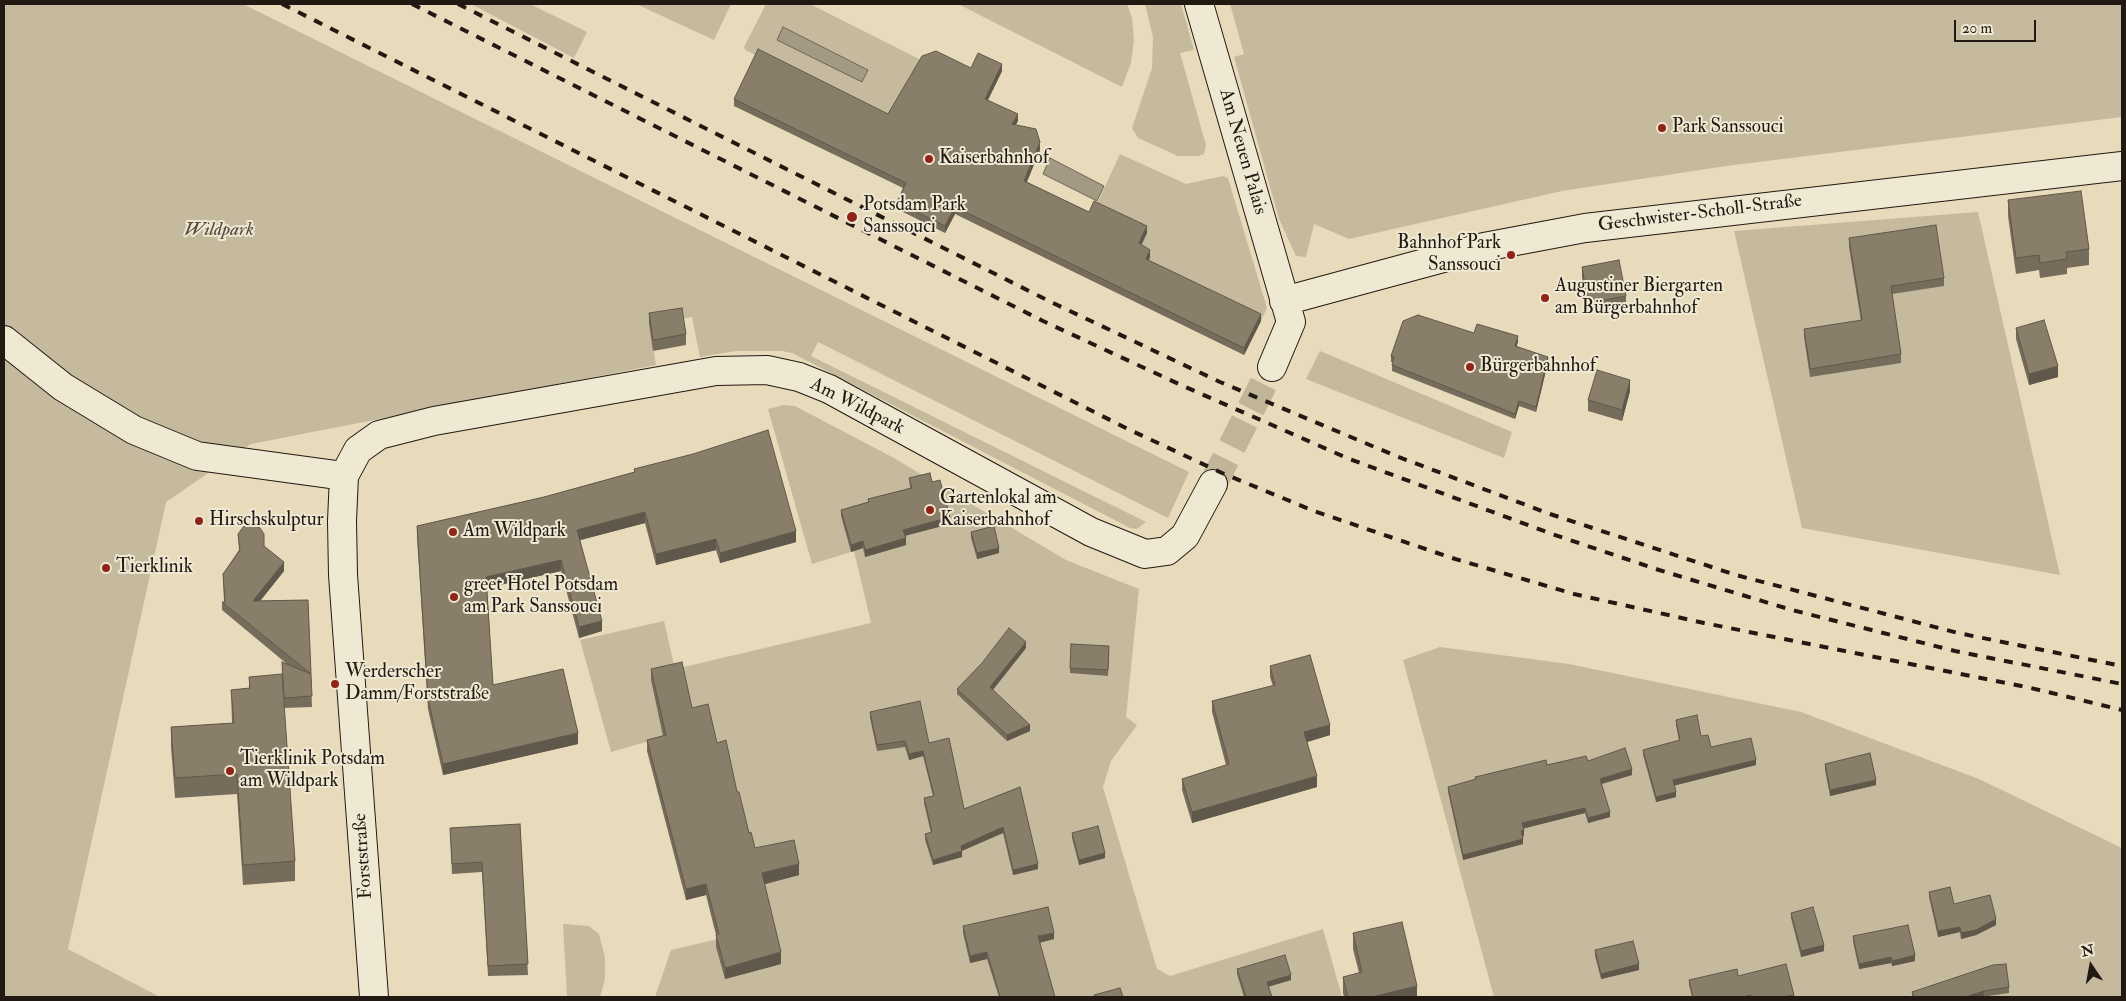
<!DOCTYPE html>
<meta charset="utf-8">
<style>
body{margin:0}
#map{position:relative;width:2126px;height:1001px;overflow:hidden;background:#e7dbbb;font-family:"IM FELL Double Pica",serif}
canvas{display:block}
.frame{position:absolute;inset:0;border:5px solid #231913;pointer-events:none}
.north{position:absolute;left:2066px;top:941px;width:50px;height:50px;-webkit-text-stroke:4px #efe8d3;paint-order:stroke;rotate:348deg;font-size:14px;font-weight:700;line-height:20px;text-align:center;color:#231913}
.north::after{content:'';display:block;margin:auto;width:18px;height:22px;background:#231913;clip-path:polygon(50% 0,100% 100%,50% 72%,0 100%)}
.scale{position:absolute;left:1954px;top:20px;width:82px;height:22px;box-sizing:border-box;border:2px solid #231913;border-top:0;padding-left:6px;font-size:15px;line-height:18px;white-space:nowrap;color:#231913;-webkit-text-stroke:4px #efe8d3;paint-order:stroke}
</style>
<div id="map">
<canvas width="2126" height="1001"></canvas>
<div class="frame"></div>
<div class="north">N</div>
<div class="scale">20 m</div>
</div>
<script>
const g = document.querySelector('canvas').getContext('2d');
g.lineJoin = 'round';
function fillPath(path, color) {
  g.fillStyle = color;
  g.fill(path, 'evenodd');
}
function toPath(rows) {
  const path = new Path2D();
  for (const r of rows) {
    path.moveTo(r[0], r[1]);
    for (let i = 2; i < r.length; i += 2) path.lineTo(r[i], r[i + 1]);
  }
  return path;
}
function trace(path, color, width, dash) {
  g.strokeStyle = color;
  g.lineWidth = width;
  g.lineCap = dash ? 'butt' : 'round';
  g.setLineDash(dash || []);
  g.stroke(path);
}
function label(font, color, halo, rows, align = 'center') {
  g.font = font + ' "IM FELL Double Pica",serif';
  g.lineWidth = 4;
  g.setLineDash([]);
  g.textBaseline = 'middle';
  g.strokeStyle = halo;
  g.fillStyle = color;
  for (const [text, x, y, turn = 0] of rows) {
    g.save();
    g.translate(x, y);
    g.rotate((+turn || 0) * Math.PI / 180);
    g.textAlign = isNaN(turn) ? turn : align;
    if (halo) g.strokeText(text, 0, 0);
    g.fillText(text, 0, 0);
    g.restore();
  }
}
fillPath(toPath([
 [4,4,243,4,1189,472,1168,518,818,342,811,356,1146,522,1137,529,1130,528,792,353,782,351,736,351,700,357,692,317,649,324,656,365,251,444,166,502,68,949,160,997,4,997],
 [471,4,530,4,587,32,574,58],
 [636,4,731,4,714,40],
 [766,4,810,4,925,62,888,121,763,59,766,53,762,51,758,56,745,50,744,47],
 [958,4,1127,4,1132,18,1134,40,1131,63,1122,87],
 [1145,4,1181,4,1194,50,1180,53,1206,145,1204,154,1198,156,1178,156,1138,138,1132,128,1152,68,1153,37],
 [1230,4,2122,4,2122,117,1726,166,1562,191,1349,239,1314,224,1306,257,1296,256,1279,219,1234,57,1244,54],
 [1120,154,1186,184,1223,176,1228,178,1267,308,1261,321,1146,267,1095,208],
 [1978,212,2060,575,1802,528,1734,231],
 [1320,351,1512,432,1504,458,1306,379],
 [784,405,795,406,892,457,1066,560,1139,589,1126,717,1137,725,1111,761,1103,787,1157,969,1170,976,1323,929,1342,997,655,997,671,950,743,933,692,729,611,752,580,640,664,621,675,669,871,623,854,551,812,564,768,409],
 [1440,647,1569,664,1801,712,1979,779,2122,848,2122,997,1494,997,1403,660],
 [563,924,589,926,599,934,605,958,605,979,600,997,567,997]
]), '#c6ba9e');
const water = toPath([
 [783,27,868,70,862,82,777,40,783,27],
 [1050,158,1104,186,1097,201,1043,174,1050,158]
]);
fillPath(water, '#a49982');
trace(water, '#706656', 1);
trace(toPath([
 [1213,484,1272,367]
]), '#c0b499', 28, [28, 14]);
const secondary = toPath([
 [1199,4,1291,322,1272,367],
 [1284,301,1484,247,1585,228,2122,166],
 [4,340,63,387,134,430,197,456,344,476],
 [374,997,343,575,342,521,344,476,358,450,379,435,434,421,716,371,767,370,799,377,829,389,1091,532,1145,554,1167,551,1185,536,1213,484]
]);
trace(secondary, '#231913', 30);
trace(secondary, '#efe8d3', 28);
trace(toPath([
 [282,4,1130,430,1222,473,1314,511,1452,558,1574,594,1704,623,2031,688,2122,710],
 [412,4,1043,321,1181,385,1347,458,1552,534,1659,570,1792,610,1955,651,2122,684],
 [458,4,1053,303,1220,382,1396,456,1550,514,1736,575,1958,633,2122,666]
]), '#231913', 4, [9, 9]);
fillPath(toPath([
 [971,68,1002,71,988,100,1018,121,1015,125,1040,150,1027,182,1089,212,1147,233,1141,245,1150,257,1148,261,1261,321,1244,355,955,214,945,233,897,209,897,202,903,188,734,106,734,99,888,114],
 [2008,200,2089,249,2089,265,2067,268,2067,274,2040,278,2039,270,2016,274,2008,216],
 [1849,238,1944,278,1944,286,1892,294,1901,354,1901,363,1810,377,1804,337,1804,329,1861,321,1849,247],
 [1582,267,1626,296,1626,306,1588,313,1582,278],
 [649,313,686,334,686,345,653,351,649,324],
 [2016,328,2058,377,2029,385,2016,339],
 [1474,333,1518,342,1516,346,1548,362,1536,412,1519,406,1515,419,1392,371,1392,365,1393,362,1391,362,1391,356],
 [1630,391,1622,421,1588,411,1588,400],
 [634,469,796,542,720,563,716,550,656,565,645,523,580,540,602,631,579,638,561,571,487,588,493,685,578,744,443,775,428,709,417,537,417,526,544,497,634,472],
 [909,478,932,482,950,524,905,536,906,545,865,557,863,548,851,552,841,516,841,510,868,502,868,499,910,488],
 [971,532,999,553,977,559,971,538],
 [238,534,264,546,284,571,260,601,308,600,312,707,284,708,282,662,287,664,222,610,222,602,224,602,223,574,239,550],
 [1026,648,993,690,1030,731,1007,741,957,694,957,689],
 [1109,652,1108,676,1070,673,1070,668],
 [1270,666,1330,735,1307,742,1317,787,1192,823,1182,790,1182,779,1226,765,1212,712,1212,701,1273,686,1270,677],
 [651,669,692,708,717,743,737,792,749,833,755,848,799,875,764,884,781,964,725,979,716,947,716,935,706,895,686,900,647,751,647,740,663,736,651,680],
 [249,677,295,861,295,881,243,885,237,794,175,798,171,747,171,727,232,723,231,690,249,688],
 [870,712,929,743,964,809,1020,787,1038,869,1013,875,1003,833,962,851,962,857,933,865,925,840,925,834,931,833,924,803,924,798,933,796,923,756,909,760,905,747,877,751,870,718],
 [1676,720,1701,736,1711,747,1756,765,1674,785,1676,797,1656,802,1643,755,1643,750,1679,741,1676,725],
 [1588,761,1632,775,1602,784,1610,817,1588,823,1585,813,1524,828,1524,836,1523,836,1523,844,1463,860,1448,792,1448,787,1547,765],
 [1825,764,1876,785,1830,796,1825,770],
 [520,824,528,975,488,976,482,872,452,874,450,828],
 [1072,833,1105,858,1079,865,1072,838],
 [1929,892,1954,904,1996,925,1976,935,1961,939,1960,932,1938,937,1929,897],
 [1791,913,1824,951,1801,957,1791,918],
 [963,926,1054,939,1039,943,1055,997,999,997,987,959,970,963,963,933],
 [1353,933,1417,997,1344,997,1343,993,1343,977,1359,973,1353,949],
 [1853,936,1915,961,1892,966,1891,963,1859,969,1853,942],
 [1595,950,1639,970,1601,979,1595,956],
 [1237,969,1291,980,1268,987,1272,997,1244,997,1237,974],
 [1738,976,1794,997,1692,997,1689,985,1689,980],
 [2009,987,2009,993,1981,997,1912,997,1912,992]
]), '#766c5b');
fillPath(toPath([
 [1002,64,1002,71,985,106,985,99],
 [1018,114,1018,121,1012,132,1012,124],
 [1040,142,1040,150,1024,188,1024,181],
 [955,207,955,214,945,233,945,226],
 [1147,226,1147,233,1139,250,1139,243],
 [1150,250,1150,257,1146,267,1146,259],
 [1261,314,1261,321,1244,355,1244,348],
 [1518,336,1518,342,1515,351,1515,346],
 [1548,357,1548,362,1536,412,1536,407],
 [2058,366,2058,377,2029,385,2029,374],
 [1630,380,1630,391,1622,421,1622,410],
 [1519,401,1519,406,1515,419,1515,414],
 [645,512,645,523,577,541,577,530],
 [950,517,950,524,903,536,903,530],
 [796,531,796,542,720,563,720,553],
 [906,538,906,545,865,557,865,550],
 [716,539,716,550,656,565,656,554],
 [863,541,863,548,851,552,851,545],
 [999,548,999,553,977,559,977,553],
 [561,560,561,571,486,588,486,577],
 [284,562,284,571,253,610,253,601],
 [602,621,602,631,579,638,579,627],
 [1026,642,1026,648,990,693,990,687],
 [1030,725,1030,731,1007,741,1007,735],
 [1330,725,1330,735,1304,743,1304,732],
 [578,733,578,744,443,775,443,764],
 [923,751,923,756,909,760,909,754],
 [1756,760,1756,765,1673,786,1673,780],
 [1632,769,1632,775,1600,784,1600,779],
 [1317,776,1317,787,1192,823,1192,812],
 [1876,780,1876,785,1830,796,1830,790],
 [1676,792,1676,797,1656,802,1656,797],
 [1585,808,1585,813,1522,829,1522,823],
 [1610,812,1610,817,1588,823,1588,818],
 [1003,827,1003,833,961,851,961,846],
 [1524,830,1524,836,1521,836,1521,831],
 [1523,839,1523,844,1463,860,1463,855],
 [962,851,962,857,933,865,933,860],
 [1105,853,1105,858,1079,865,1079,860],
 [799,864,799,875,762,885,762,873],
 [1038,864,1038,869,1013,875,1013,870],
 [706,884,706,895,686,900,686,889],
 [1996,919,1996,925,1976,935,1961,939,1961,933],
 [1960,927,1960,932,1938,937,1938,931],
 [1054,933,1054,939,1038,943,1038,936],
 [1824,945,1824,951,1801,957,1801,951],
 [781,952,781,964,725,979,725,968],
 [987,952,987,959,970,963,970,956],
 [1915,955,1915,961,1892,966,1892,961],
 [1891,957,1891,963,1859,969,1859,964],
 [1639,964,1639,970,1601,979,1601,974],
 [1291,975,1291,980,1267,987,1267,982],
 [1417,986,1417,997,1372,997],
 [1984,991,1984,996,1981,997,1965,997],
 [1794,995,1794,997,1783,997]
]), '#60584a');
const building = toPath([
 [758,49,888,114,922,56,936,51,971,68,978,53,1002,64,985,99,1018,114,1012,124,1036,129,1040,142,1024,181,1089,212,1094,201,1147,226,1139,243,1150,250,1146,259,1261,314,1244,348,955,207,945,226,897,202,906,183,734,99,758,49],
 [2081,191,2089,249,2066,252,2067,259,2040,263,2039,255,2016,258,2008,200,2081,191],
 [1936,225,1944,278,1891,286,1901,354,1810,369,1804,329,1862,320,1849,238,1936,225],
 [1619,260,1626,296,1588,303,1582,267,1619,260],
 [682,308,686,334,653,340,649,313,682,308],
 [1418,315,1474,333,1477,324,1518,336,1515,346,1548,357,1536,407,1519,401,1515,414,1392,365,1394,357,1391,356,1403,321,1418,315],
 [2044,320,2058,366,2029,374,2016,328,2044,320],
 [1597,370,1630,380,1622,410,1588,400,1597,370],
 [768,430,796,531,720,553,716,539,656,554,645,512,577,530,602,621,579,627,561,560,486,577,493,685,563,669,578,733,443,764,428,699,417,526,544,497,635,472,634,469,693,454,768,430],
 [930,473,932,482,940,480,950,517,903,530,906,538,865,550,863,541,851,545,841,510,869,502,868,499,912,488,909,478,930,473],
 [251,524,260,528,264,534,264,546,284,562,253,601,308,600,311,674,222,602,225,602,223,574,240,550,238,534,244,526,251,524],
 [994,526,999,548,977,553,971,532,994,526],
 [1009,628,1026,642,990,687,1030,725,1007,735,957,689,982,663,1009,628],
 [1071,644,1109,646,1108,670,1070,668,1071,644],
 [1310,655,1330,725,1304,732,1317,776,1192,812,1182,779,1229,764,1212,701,1275,685,1270,666,1310,655],
 [282,662,311,674,312,696,284,698,282,662],
 [682,662,692,708,708,704,717,743,726,740,737,792,739,792,749,833,751,832,755,848,794,840,799,864,762,873,781,952,725,968,716,935,719,934,706,884,686,889,647,740,666,735,651,669,682,662],
 [282,674,295,861,243,865,237,774,175,778,171,727,234,723,231,690,250,688,249,677,282,674],
 [920,701,929,743,949,738,964,809,1020,787,1038,864,1013,870,1003,827,961,846,962,851,933,860,925,834,932,832,924,798,934,796,923,751,909,754,905,741,877,745,870,712,920,701],
 [1697,715,1701,736,1708,735,1711,747,1751,738,1756,760,1673,780,1676,792,1656,797,1643,750,1680,740,1676,720,1697,715],
 [1625,748,1632,769,1600,779,1610,812,1588,818,1585,808,1522,823,1524,830,1521,831,1523,839,1463,855,1448,787,1476,779,1475,777,1546,760,1547,765,1586,756,1588,761,1625,748],
 [1870,753,1876,780,1830,790,1825,764,1870,753],
 [520,824,528,964,488,966,482,862,452,864,450,828,520,824],
 [1098,826,1105,853,1079,860,1072,833,1098,826],
 [1950,887,1954,904,1990,895,1996,919,1976,930,1961,933,1960,927,1938,931,1929,892,1950,887],
 [1048,907,1054,933,1038,936,1055,997,1000,997,987,952,970,956,963,926,1048,907],
 [1813,907,1824,945,1801,951,1791,913,1813,907],
 [1402,922,1417,986,1372,997,1348,997,1343,977,1362,972,1353,933,1402,922],
 [1908,925,1915,955,1892,961,1891,957,1859,964,1853,936,1908,925],
 [1633,941,1639,964,1601,974,1595,950,1633,941],
 [1285,955,1291,975,1267,982,1272,997,1246,997,1237,969,1285,955],
 [1786,964,1794,995,1783,997,1751,997,1751,995,1742,997,1693,997,1689,980,1737,969,1738,976,1786,964],
 [2006,964,2009,987,1984,991,1965,997,1914,997,1912,992,1993,965,2006,964],
 [1120,988,1123,997,1095,997,1094,995,1120,988]
]);
fillPath(building, '#897e6a');
trace(building, '#60584a', 1);
for (const [x, y, r, color] of [
 [1662,128,5,"#8f2418"],
 [929,159,5,"#8f2418"],
 [852,217,6,"#8f2418"],
 [1511,255,5,"#8f2418"],
 [1545,298,5,"#8f2418"],
 [1470,367,5,"#8f2418"],
 [930,510,5,"#8f2418"],
 [199,521,5,"#8f2418"],
 [453,532,5,"#8f2418"],
 [106,568,5,"#8f2418"],
 [454,597,5,"#8f2418"],
 [335,684,5,"#8f2418"],
 [230,771,5,"#8f2418"]
]) {
  const dot = new Path2D();
  dot.arc(x, y, r, 0, 2 * Math.PI);
  g.fillStyle = color;
  g.fill(dot);
  trace(dot, '#efe8d3', 2);
}
label('19px', '#231913', '#efe8d3', [
 ["Park Sanssouci",1672,128],
 ["Kaiserbahnhof",939,159],
 ["Potsdam Park",863,206],
 ["Sanssouci",863,228],
 ["Bahnhof Park",1501,244,"right"],
 ["Sanssouci",1501,266,"right"],
 ["Augustiner Biergarten",1555,287],
 ["am Bürgerbahnhof",1555,309],
 ["Bürgerbahnhof",1480,367],
 ["Gartenlokal am",940,499],
 ["Kaiserbahnhof",940,521],
 ["Hirschskulptur",209,521],
 ["Am Wildpark",463,532],
 ["Tierklinik",116,568],
 ["greet Hotel Potsdam",464,586],
 ["am Park Sanssouci",464,608],
 ["Werderscher",345,673],
 ["Damm/Forststraße",345,695],
 ["Tierklinik Potsdam",240,760],
 ["am Wildpark",240,782]
], 'left');
label('19px', '#231913', '#efe8d3', [
 ["Am Neuen Palais",1242,152,74],
 ["Geschwister-Scholl-Straße",1700,214,-7],
 ["Am Wildpark",857,407,27],
 ["Forststraße",364,856,-94]
]);
label('italic 19px', '#54493d', '#efe8d3', [
 ["Wildpark",219,231]
]);
</script>
